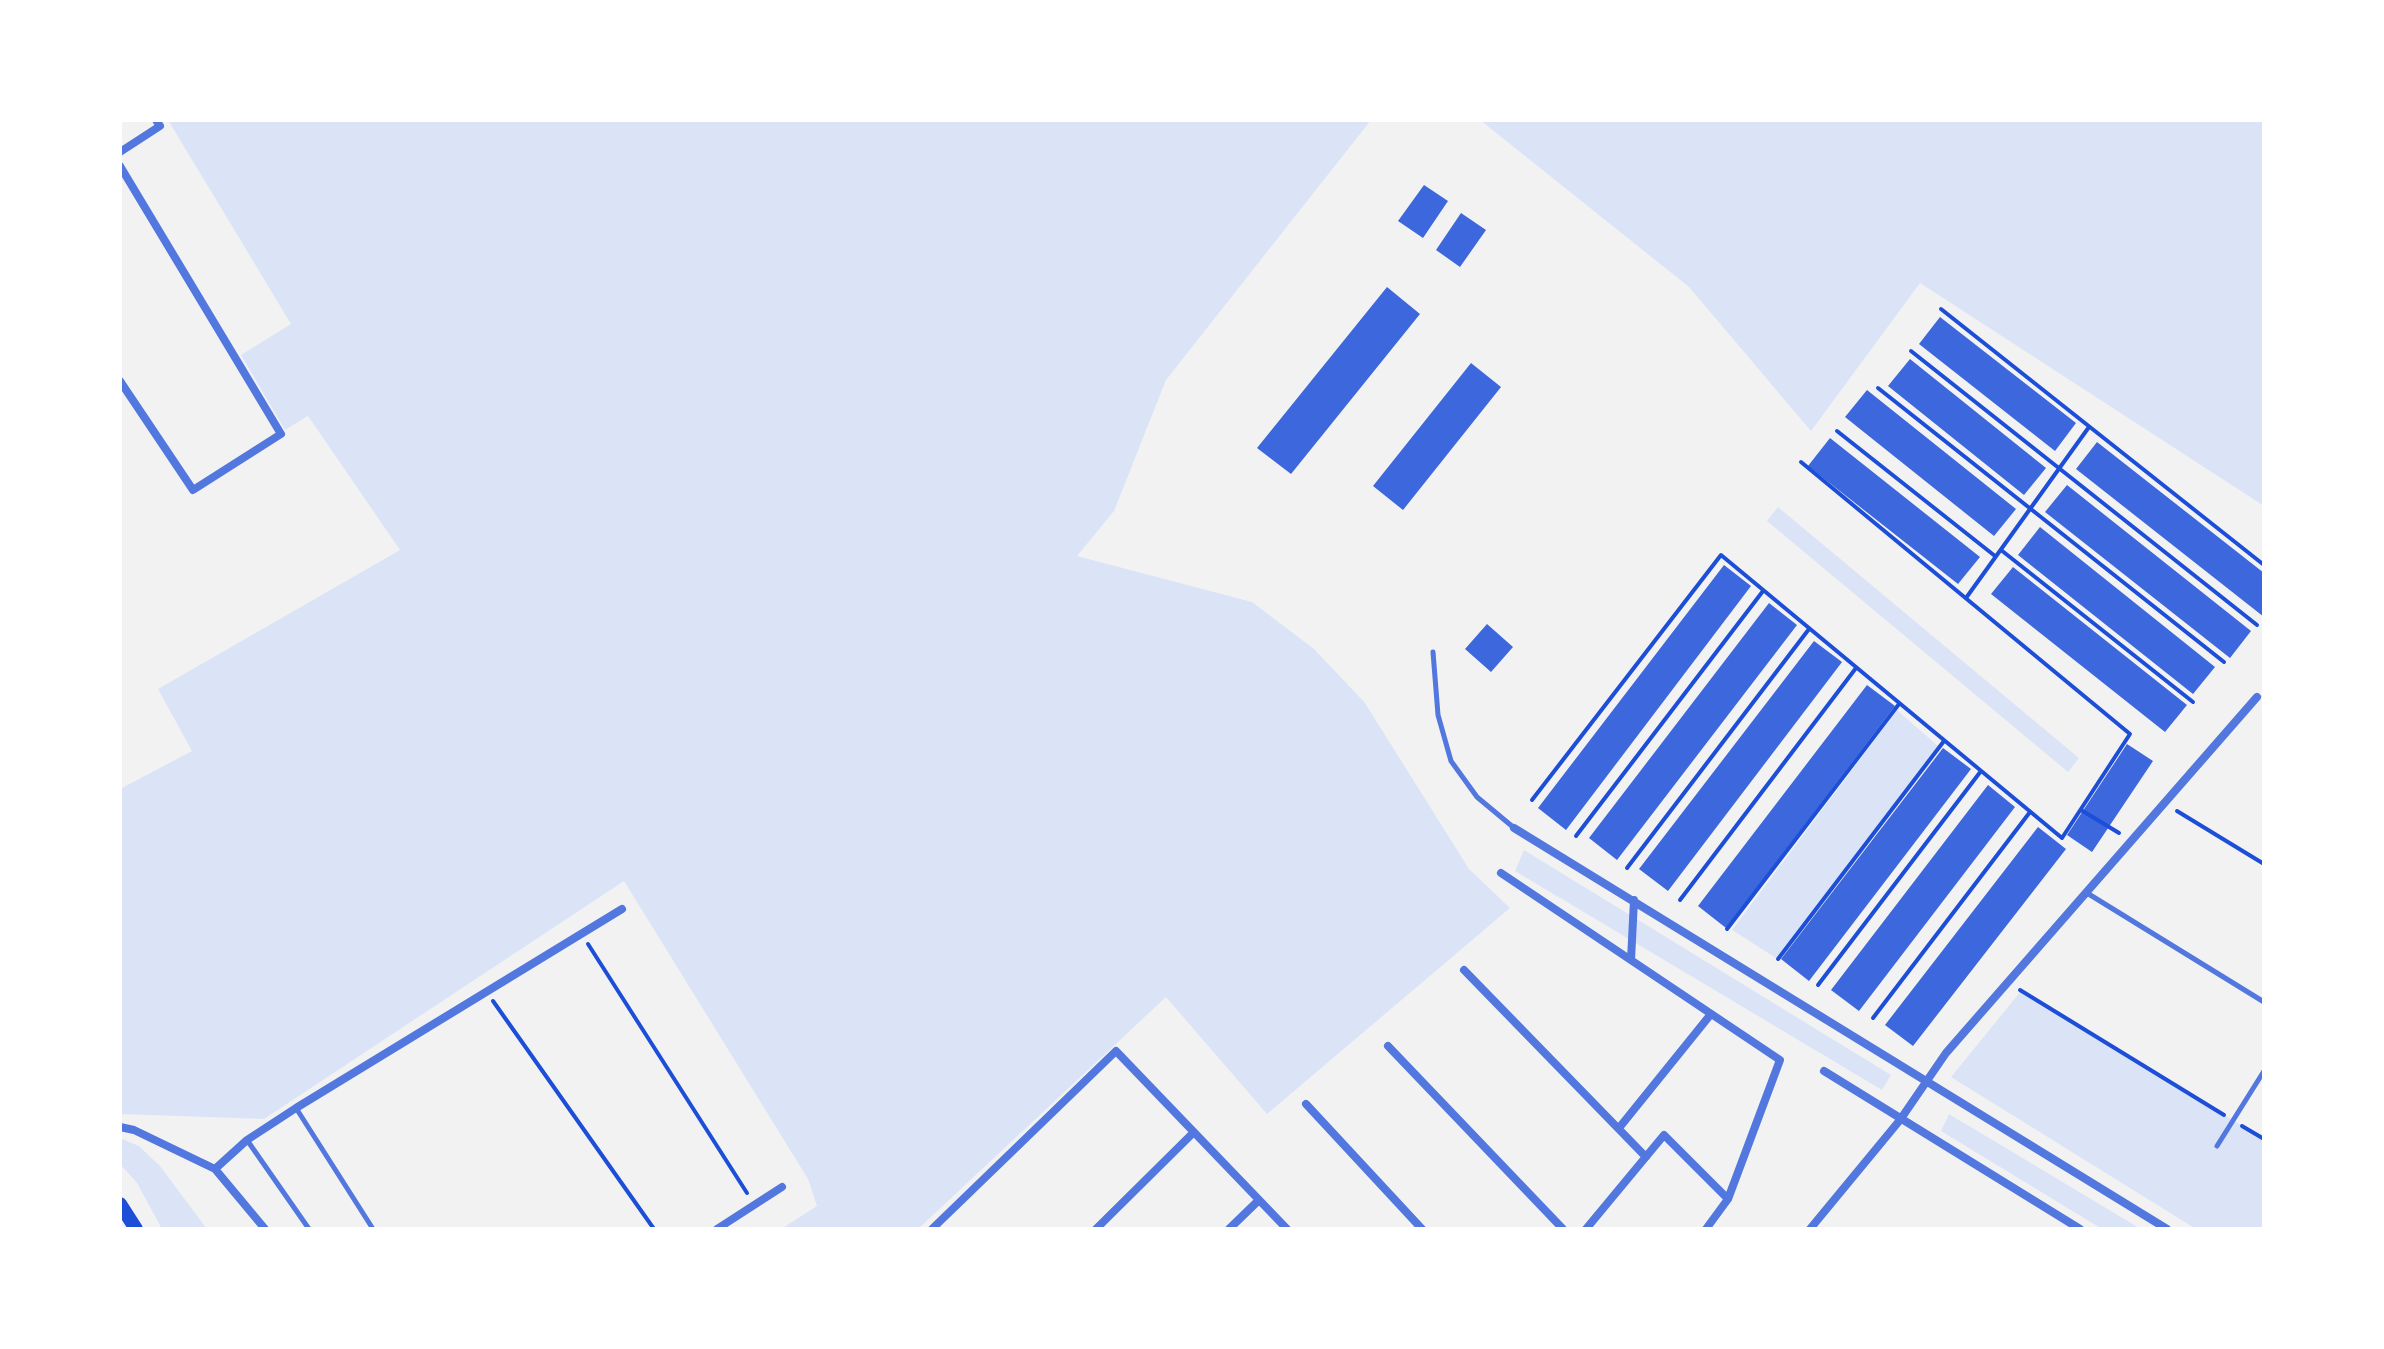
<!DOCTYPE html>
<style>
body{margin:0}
#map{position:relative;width:2384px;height:1349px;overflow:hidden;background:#f2f2f2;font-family:Barlow,sans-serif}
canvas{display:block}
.frame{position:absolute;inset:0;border:122px solid #fff;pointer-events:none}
</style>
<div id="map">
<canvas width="2384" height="1349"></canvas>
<div class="frame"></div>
</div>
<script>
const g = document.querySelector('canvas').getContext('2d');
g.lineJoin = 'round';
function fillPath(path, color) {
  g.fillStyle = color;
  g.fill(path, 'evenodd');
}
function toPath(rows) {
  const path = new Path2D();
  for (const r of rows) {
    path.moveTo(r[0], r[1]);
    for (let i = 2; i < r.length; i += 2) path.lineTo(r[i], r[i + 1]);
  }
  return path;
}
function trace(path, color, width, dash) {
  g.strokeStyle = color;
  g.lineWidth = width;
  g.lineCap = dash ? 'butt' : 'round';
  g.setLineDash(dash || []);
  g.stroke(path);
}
fillPath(toPath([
 [168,120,1371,120,1166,380,1114,511,1077,556,1252,602,1314,649,1365,703,1469,869,1510,908,1267,1114,1166,997,918,1229,781,1229,817,1206,808,1179,624,881,264,1119,120,1114,120,789,192,751,158,689,400,550,308,416,285,430,241,355,291,324],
 [1480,120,2264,120,2264,506,1920,283,1811,431,1689,287],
 [1778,507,2079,758,2068,772,1767,521],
 [1897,710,1938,746,1776,958,1732,930],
 [1524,850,1891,1075,1882,1090,1515,871],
 [2021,991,2264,1139,2264,1229,2196,1229,1951,1077],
 [1949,1114,2141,1229,2102,1229,1941,1131],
 [120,1138,139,1146,160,1166,207,1229,162,1229,137,1183,120,1164]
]), '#dbe4f7');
fillPath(toPath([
 [1424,185,1448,201,1423,238,1398,221],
 [1461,213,1486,230,1460,267,1436,250],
 [1387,287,1420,314,1291,474,1257,448],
 [1940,317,2076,423,2055,451,1919,344],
 [1910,359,2046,468,2024,495,1888,386],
 [1471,363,1501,387,1403,510,1373,486],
 [1867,390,2016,509,1994,536,1845,417],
 [1830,438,1980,557,1958,584,1808,466],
 [2097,442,2264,573,2264,617,2076,469],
 [2067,485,2251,631,2230,658,2045,512],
 [2040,527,2215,667,2193,694,2018,555],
 [1724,565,1751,586,1566,830,1538,808],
 [2013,567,2187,705,2165,732,1991,594],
 [1769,603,1797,625,1617,860,1589,838],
 [1487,624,1513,647,1491,672,1465,649],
 [1814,641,1842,662,1668,891,1639,869],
 [1867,685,1895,706,1726,928,1698,906],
 [2127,744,2153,761,2092,852,2067,835],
 [1943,748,1971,769,1809,981,1781,959],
 [1988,785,2015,807,1859,1011,1831,990],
 [2038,827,2066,849,1913,1046,1885,1025]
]), '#3d67dc');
trace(toPath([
 [1941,309,2264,565],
 [1911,351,2257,625],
 [1878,388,2224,662],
 [1837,431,1995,556],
 [2001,550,2193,702],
 [1966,598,2089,427],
 [1532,800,1721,555,2062,838,2130,734,1801,462],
 [2081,810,2119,833],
 [2177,811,2264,864],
 [1576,836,1763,591],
 [1627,868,1809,629],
 [1680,900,1856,668],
 [1727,929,1899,704],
 [588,944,747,1193],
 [1778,959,1944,741],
 [1818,985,1981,771],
 [2020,990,2224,1115],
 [493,1001,654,1229],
 [1873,1018,2030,812],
 [2242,1126,2264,1139]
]), '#1d4ed8', 4);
trace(toPath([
 [1433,652,1438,715,1451,761,1477,797,1513,827],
 [2087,893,2264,1002],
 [296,1108,373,1229],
 [247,1140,309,1229],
 [2217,1146,2264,1071]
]), '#5277de', 5);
trace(toPath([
 [120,152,160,126,156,120],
 [120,166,281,434,193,490,120,381],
 [1514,828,2167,1229],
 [1501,873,1780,1060,1728,1199,1706,1229],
 [1631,960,1634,900],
 [1464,970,1646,1157],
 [1388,1046,1563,1229],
 [1824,1071,2080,1229],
 [1306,1104,1422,1229],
 [120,1127,134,1130,215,1169,265,1229],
 [1619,1128,1711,1014],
 [215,1169,247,1140,296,1108,622,909],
 [717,1229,782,1187],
 [932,1229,1116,1051,1287,1229],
 [1096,1229,1194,1132],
 [1229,1229,1259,1200],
 [1586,1229,1664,1135,1728,1199],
 [1810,1229,1900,1120,1946,1053,2257,697]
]), '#5277de', 8);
trace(toPath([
 [120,1204,136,1229]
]), '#1d4ed8', 14);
</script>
